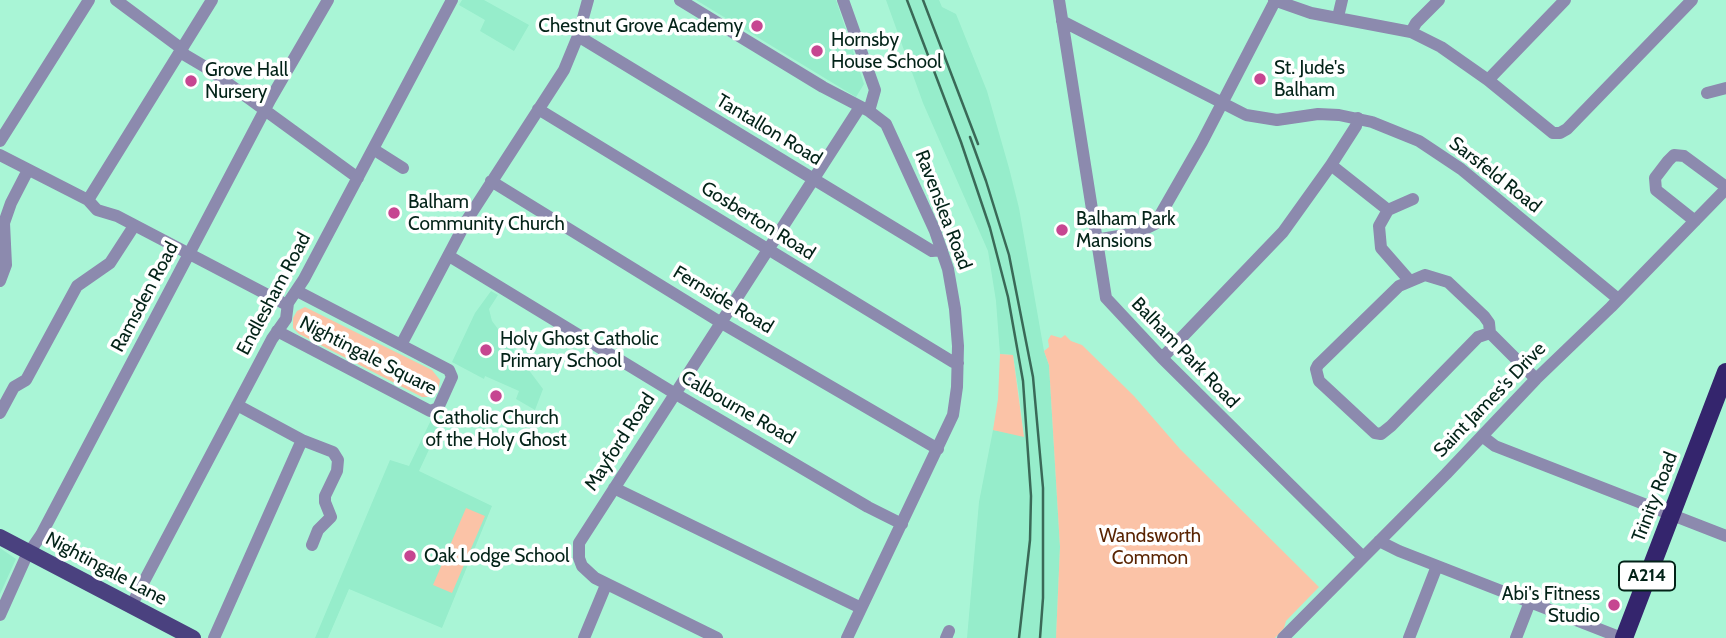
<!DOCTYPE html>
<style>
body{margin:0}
canvas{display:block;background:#a9f5d6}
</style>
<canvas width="1726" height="638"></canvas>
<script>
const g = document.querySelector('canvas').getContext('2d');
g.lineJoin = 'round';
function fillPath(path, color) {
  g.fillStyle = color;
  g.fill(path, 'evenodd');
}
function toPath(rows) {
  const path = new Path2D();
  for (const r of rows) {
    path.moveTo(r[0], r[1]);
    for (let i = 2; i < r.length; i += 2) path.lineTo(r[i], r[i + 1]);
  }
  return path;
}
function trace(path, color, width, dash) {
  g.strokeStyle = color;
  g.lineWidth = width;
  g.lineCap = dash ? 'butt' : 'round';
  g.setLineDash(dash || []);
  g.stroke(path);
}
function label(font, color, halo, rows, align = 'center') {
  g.font = font + ' Cabin,sans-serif';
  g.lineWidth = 7;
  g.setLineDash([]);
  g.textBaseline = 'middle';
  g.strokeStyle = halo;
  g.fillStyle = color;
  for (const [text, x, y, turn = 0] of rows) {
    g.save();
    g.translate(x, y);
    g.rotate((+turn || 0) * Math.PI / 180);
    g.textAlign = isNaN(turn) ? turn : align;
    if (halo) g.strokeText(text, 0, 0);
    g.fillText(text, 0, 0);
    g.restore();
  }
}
fillPath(toPath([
 [462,0,484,0,529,25,514,51,480,31,485,20,459,5],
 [696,0,836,0,864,84,856,97],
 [886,0,939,0,942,7,956,14,987,91,1009,168,1019,208,1044,351,1049,365,1060,547,1056,638,967,638,979,502,993,430,1024,436,1019,394,1013,355,1000,354,996,301,988,251,923,103],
 [491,291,498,295,489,309,492,321,543,389,535,410,516,399,519,391,485,376,484,379,452,362,475,313],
 [431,420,440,426,419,471,492,506,442,628,349,589,328,638,315,638,390,460,409,466],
 [0,548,16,559,0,594]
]), '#96edcb');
fillPath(toPath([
 [305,307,432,370,440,380,438,392,431,397,422,397,299,334,293,328,293,318,297,311],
 [1051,335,1061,338,1065,335,1071,341,1082,345,1134,396,1180,449,1319,587,1286,621,1284,628,1275,638,1056,638,1060,547,1049,365,1044,351,1049,347,1048,340],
 [1000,354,1013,355,1024,437,993,430,998,399],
 [466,508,485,516,452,593,433,585]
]), '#fbc3a7');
trace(toPath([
 [116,0,178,46,185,55,207,68,358,178],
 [680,0,823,87,869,111,886,124,935,231,948,269,955,309,958,346,957,387,953,415,847,638],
 [843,0,875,90,869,111],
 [1059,0,1106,298,1162,358,1363,557],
 [1274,0,1311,13,1411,32,1441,47,1488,80,1553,133,1560,133,1567,129,1692,0],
 [1338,17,1342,0],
 [1062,21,1246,115,1277,120,1318,114,1339,115,1372,122,1419,141,1461,169,1617,298],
 [1411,32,1416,23,1439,0],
 [578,36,932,251,942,250],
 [1488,80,1565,0],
 [1707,93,1726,88],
 [538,109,953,362,958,363],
 [0,141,89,0],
 [373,149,403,168],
 [0,155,88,200,97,210,117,216,287,305],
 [1331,165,1388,210],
 [491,181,720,322,938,449],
 [88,200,212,0],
 [1695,221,1656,190,1655,178,1668,161,1674,155,1684,156,1726,187],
 [1095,240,1137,233,1155,224,1202,142,1275,1],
 [449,256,674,393,868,507,902,524],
 [1425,275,1448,282,1484,316,1489,323,1490,333,1478,337,1391,426,1381,434,1375,433,1319,381,1316,369,1318,365,1399,286,1425,275],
 [1409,280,1381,248,1379,226,1388,210,1413,199],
 [0,281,6,265,4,223,11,203,28,170],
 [277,331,430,411,438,408,452,377,449,370,297,291],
 [1490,333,1536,379],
 [401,345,467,220,564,70,578,36,588,0],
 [1162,358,1283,232,1331,165,1356,126,1358,118],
 [0,413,14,387,26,380,77,286,110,263,134,226],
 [1482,436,1495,446,1726,536],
 [302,440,333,452,338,460,337,471,325,496,325,502,331,517,318,530,312,545],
 [614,488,861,608],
 [1379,541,1399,551,1622,638],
 [131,606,272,339,286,319,288,303,304,279,452,0],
 [0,615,26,557,41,535,270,100,328,0],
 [214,638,302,440,237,405],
 [584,638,606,585],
 [717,638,595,578,582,566,579,558,579,543,860,107],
 [946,638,949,631],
 [1283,638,1446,474,1536,379,1611,307,1726,189],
 [1409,638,1437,566],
 [1516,638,1530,602]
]), '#8c8aae', 12);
trace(toPath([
 [0,537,193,638]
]), '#4a417f', 16);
trace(toPath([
 [1624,638,1726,372]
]), '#34256d', 18);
trace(toPath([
 [907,0,961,142,990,228,1008,297,1023,381,1031,496,1030,540,1019,638],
 [923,0,978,144],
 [970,137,986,181,1009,255,1033,377,1043,488,1043,598,1040,638]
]), '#3a6957', 2.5);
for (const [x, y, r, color] of [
 [757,26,7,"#c64691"],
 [817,51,7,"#c64691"],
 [1260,79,7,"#c64691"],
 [191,81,7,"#c64691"],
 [394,213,7,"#c64691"],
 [1062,230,7,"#c64691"],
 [486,350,7,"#c64691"],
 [496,396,7,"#c64691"],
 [410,556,7,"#c64691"],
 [1614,605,7,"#c64691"]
]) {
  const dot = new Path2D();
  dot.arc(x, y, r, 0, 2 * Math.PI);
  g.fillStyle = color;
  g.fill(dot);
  trace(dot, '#fff', 2.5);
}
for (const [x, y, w] of [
 [1647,576,56]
]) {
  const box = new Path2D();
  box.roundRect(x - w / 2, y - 14.5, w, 29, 5);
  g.fillStyle = '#fff';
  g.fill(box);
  trace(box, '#032318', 2);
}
label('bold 18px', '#032318', null, [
 ["A214",1647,576]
]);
label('19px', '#032318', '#fff', [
 ["Chestnut Grove Academy",743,26,"right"],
 ["Hornsby",831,40],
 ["House School",831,62],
 ["St. Jude's",1274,68],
 ["Balham",1274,90],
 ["Grove Hall",205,70],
 ["Nursery",205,92],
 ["Balham",408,202],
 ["Community Church",408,224],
 ["Balham Park",1076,219],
 ["Mansions",1076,241],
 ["Holy Ghost Catholic",500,339],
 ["Primary School",500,361],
 ["Catholic Church",496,418,"center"],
 ["of the Holy Ghost",496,440,"center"],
 ["Oak Lodge School",424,556],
 ["Abi's Fitness",1600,594,"right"],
 ["Studio",1600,616,"right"]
], 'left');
label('19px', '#032318', '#fff', [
 ["Tantallon Road",769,130,31],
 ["Sarsfeld Road",1495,175,38],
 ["Ravenslea Road",943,210,69],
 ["Gosberton Road",758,221,32],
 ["Endlesham Road",274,294,-62],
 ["Ramsden Road",145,297,-62],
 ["Fernside Road",723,300,31],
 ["Balham Park Road",1185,353,46],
 ["Nightingale Square",368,356,27],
 ["Saint James's Drive",1490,400,-46],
 ["Calbourne Road",738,408,30],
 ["Mayford Road",620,442,-57],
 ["Trinity Road",1655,497,-69],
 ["Nightingale Lane",106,569,28]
]);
label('19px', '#592402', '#fff', [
 ["Wandsworth",1150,536],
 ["Common",1150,558]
]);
</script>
